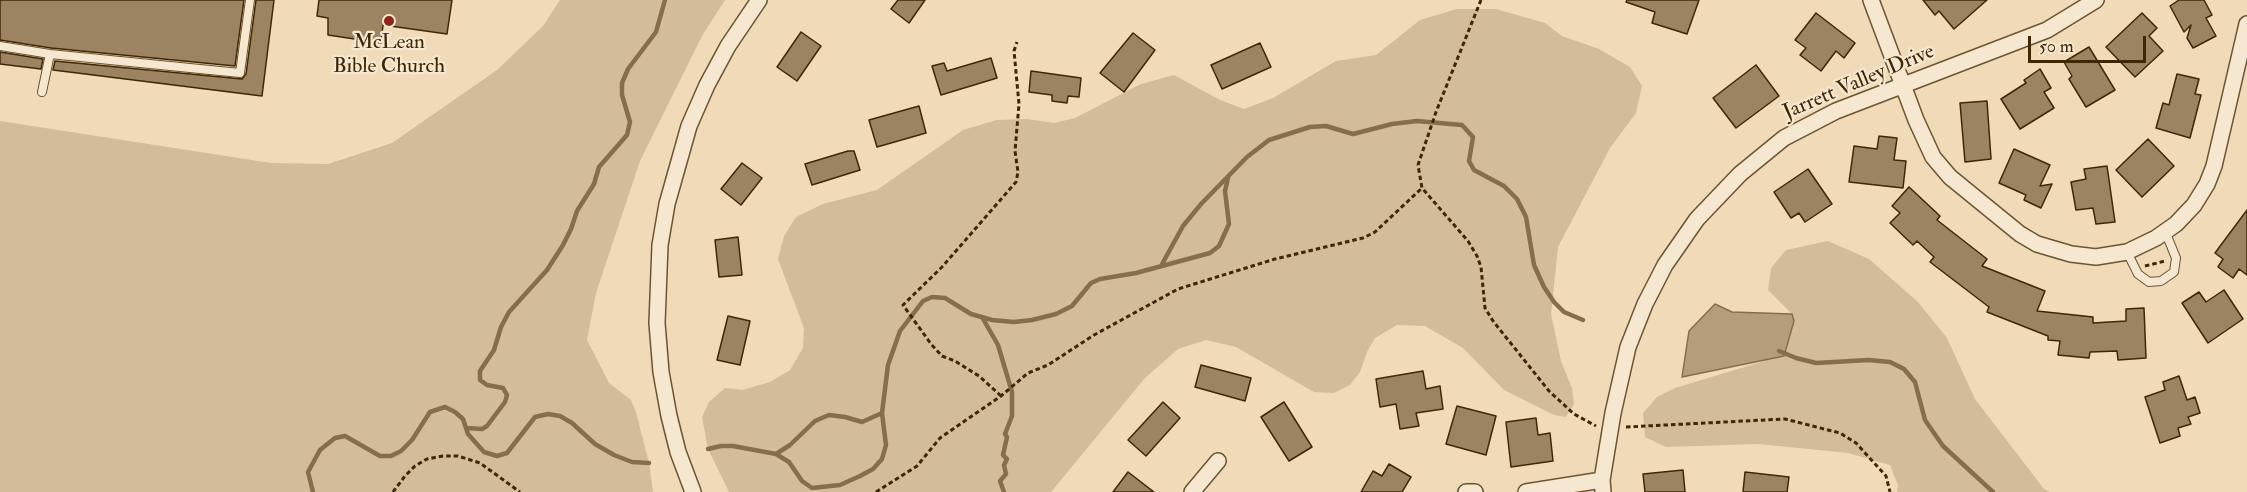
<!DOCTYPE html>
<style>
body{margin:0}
#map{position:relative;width:2247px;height:492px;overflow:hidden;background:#f1dab8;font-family:"IM FELL Double Pica",serif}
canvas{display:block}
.scale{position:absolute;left:2028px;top:36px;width:118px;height:27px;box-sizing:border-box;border:3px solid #402704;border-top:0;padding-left:8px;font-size:18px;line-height:21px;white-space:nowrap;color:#402704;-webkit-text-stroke:4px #f6e7d1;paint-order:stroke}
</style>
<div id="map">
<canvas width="2247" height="492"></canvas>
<div class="scale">50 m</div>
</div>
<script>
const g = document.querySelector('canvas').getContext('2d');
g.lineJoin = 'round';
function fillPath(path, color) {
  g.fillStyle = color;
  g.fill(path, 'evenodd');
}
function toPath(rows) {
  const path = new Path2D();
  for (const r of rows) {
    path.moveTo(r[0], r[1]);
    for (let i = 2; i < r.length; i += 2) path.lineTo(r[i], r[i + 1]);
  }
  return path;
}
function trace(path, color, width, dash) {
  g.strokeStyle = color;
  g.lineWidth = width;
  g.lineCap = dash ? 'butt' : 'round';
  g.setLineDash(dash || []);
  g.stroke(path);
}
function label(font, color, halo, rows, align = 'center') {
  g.font = font + ' "IM FELL Double Pica",serif';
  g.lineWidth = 4.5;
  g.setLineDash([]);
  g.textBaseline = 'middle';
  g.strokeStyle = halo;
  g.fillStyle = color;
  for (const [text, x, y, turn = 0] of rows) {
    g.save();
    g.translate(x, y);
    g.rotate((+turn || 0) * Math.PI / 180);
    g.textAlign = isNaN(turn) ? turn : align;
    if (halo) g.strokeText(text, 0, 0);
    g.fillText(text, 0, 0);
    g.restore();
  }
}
fillPath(toPath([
 [560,0,725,0,702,36,640,161,596,293,587,340,609,383,631,400,636,412,649,463,653,492,0,492,0,121,271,163,328,164,392,143,497,70,543,26],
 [1457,9,1496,9,1545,23,1562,36,1599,49,1630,67,1642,86,1636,113,1610,148,1558,247,1551,314,1561,361,1572,388,1574,404,1566,417,1554,415,1504,390,1463,348,1425,326,1397,325,1375,338,1367,352,1360,372,1350,385,1334,393,1314,392,1236,347,1206,340,1178,349,1145,378,1051,492,729,492,708,449,702,417,709,402,725,388,742,390,770,382,790,370,803,348,804,328,778,259,784,236,796,217,823,204,877,190,963,130,997,120,1027,119,1054,123,1075,118,1141,84,1174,75,1220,100,1244,109,1273,98,1336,61,1376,55,1420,20],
 [1828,241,1869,259,1918,302,1947,338,1975,399,2044,489,2050,492,1897,492,1898,485,1890,465,1848,453,1758,444,1666,447,1645,437,1643,413,1657,397,1675,388,1784,355,1794,321,1792,314,1768,290,1771,268,1786,250]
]), '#d3bc99');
const water = toPath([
 [1715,304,1732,312,1792,314,1794,321,1784,356,1682,377,1689,331,1715,304]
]);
fillPath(water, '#b59d7b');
trace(water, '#866e4b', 1.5);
trace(toPath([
 [1161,266,1183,226,1201,204,1247,157,1269,140,1310,127,1326,126,1353,134,1392,124,1417,121,1462,125,1473,137,1469,161,1474,170,1504,186,1517,199,1526,217,1534,265,1544,287,1554,302,1564,312,1583,320],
 [982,317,998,345,1012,392,1012,416,1005,434,1007,437,1003,455,1007,459,1004,465,1006,474,1000,481,1004,492],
 [1779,351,1796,358,1816,363,1869,360,1890,362,1904,369,1915,382,1925,420,1943,446,1993,492],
 [466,428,482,429,487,426,505,402,507,395,503,388,487,385,480,380,480,371,494,350,501,327,509,312,547,270,563,245,571,229,577,211,594,184,599,167,627,135,630,122,622,95,622,83,628,69,656,32,665,0],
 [708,449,721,446,733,446,776,454,789,462,802,481,812,488,840,485,860,476,873,469,882,459,886,445,882,413,888,365,900,331,923,301,932,297,945,298,971,314,992,320,1014,322,1032,320,1056,314,1072,306,1091,283,1100,279,1136,273,1210,253,1219,246,1229,224,1225,191,1228,178],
 [776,454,790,445,815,421,829,415,845,417,862,422,882,413],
 [313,492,308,472,320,450,335,438,345,436,380,456,391,456,401,451,412,440,430,412,445,407,455,412,463,419,468,434,484,452,497,456,507,453,535,417,548,414,560,416,572,423,595,444,614,455,632,462,649,463]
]), '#866e4b', 4.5);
const building = toPath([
 [0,0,244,0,235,66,51,48,0,40,0,0],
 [256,0,274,0,262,96,53,70,55,61,242,79,246,74,256,0],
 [319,0,452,0,447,34,383,25,381,43,328,35,328,18,317,16,319,0],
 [898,0,925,0,909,23,891,9,898,0],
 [1627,0,1699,0,1687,34,1652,23,1655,12,1626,2,1627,0],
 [1923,0,1987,0,1954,29,1939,11,1935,15,1923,0],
 [2179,0,2204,0,2212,15,2206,18,2216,36,2193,48,2187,38,2191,25,2184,32,2170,6,2179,0],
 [1816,13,1855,43,1844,58,1836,51,1821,71,1800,55,1806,48,1795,40,1816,13],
 [2142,13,2157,28,2149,36,2163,51,2135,77,2106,47,2142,13],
 [801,32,821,46,797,81,777,67,801,32],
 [1133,33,1155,50,1124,92,1100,73,1133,33],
 [1260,43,1271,67,1222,89,1211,65,1260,43],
 [2089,47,2115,90,2086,107,2069,79,2072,76,2064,62,2089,47],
 [0,52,43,59,41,69,0,64,0,52],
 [991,58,997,78,941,95,932,66,944,63,947,71,991,58],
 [1756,65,1779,96,1736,128,1713,98,1756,65],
 [2040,69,2051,88,2044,92,2054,108,2020,129,2001,99,2026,83,2024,80,2040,69],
 [1031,71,1081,78,1079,97,1068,96,1067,103,1052,101,1052,95,1029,92,1031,71],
 [2177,74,2199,79,2195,94,2201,95,2190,138,2156,128,2163,103,2169,105,2177,74],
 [1987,101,1991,159,1965,162,1960,103,1987,101],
 [919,106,926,133,877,147,869,120,919,106],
 [1879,136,1897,138,1894,160,1906,161,1903,188,1849,182,1854,146,1877,149,1879,136],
 [2148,139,2174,166,2142,197,2116,170,2148,139],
 [2014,149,2050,165,2040,186,2052,184,2041,208,2024,200,2026,195,1999,183,2014,149],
 [848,151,854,151,860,170,812,185,805,164,848,151],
 [742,163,762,178,741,205,721,189,742,163],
 [2107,166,2115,222,2096,224,2093,208,2076,210,2071,182,2086,179,2084,169,2107,166],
 [1808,169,1832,204,1805,222,1799,213,1791,218,1774,192,1808,169],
 [1909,187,1940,216,1937,220,1987,259,1982,266,2045,291,2037,311,2093,317,2093,323,2126,321,2126,309,2144,308,2146,358,2118,360,2117,351,2090,352,2089,358,2058,355,2060,341,2048,340,2048,336,1987,312,1989,307,1930,262,1934,257,1917,241,1913,245,1890,223,1900,213,1892,206,1909,187],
 [2247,210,2247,275,2239,269,2233,278,2218,267,2223,259,2215,253,2247,210],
 [738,237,742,275,719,277,715,240,738,237],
 [2224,290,2243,319,2208,343,2182,303,2199,292,2206,302,2224,290],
 [728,316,750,321,740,365,717,360,728,316],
 [1201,365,1251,378,1245,401,1195,387,1201,365],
 [1423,371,1426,389,1440,386,1443,409,1416,413,1419,426,1400,429,1396,404,1380,407,1376,379,1423,371],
 [2179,376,2187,400,2195,397,2200,413,2188,417,2191,424,2178,428,2180,436,2160,443,2145,397,2165,390,2163,382,2179,376],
 [1163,402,1180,418,1146,456,1128,440,1163,402],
 [1284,402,1312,447,1289,461,1261,417,1284,402],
 [1457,406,1496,416,1486,455,1446,444,1457,406],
 [1536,418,1538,435,1550,433,1553,461,1511,467,1506,422,1536,418],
 [1389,464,1411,477,1402,492,1361,492,1373,471,1382,476,1389,464],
 [1683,470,1685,492,1645,492,1643,474,1683,470],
 [1128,472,1154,492,1113,492,1128,472],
 [1745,472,1789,477,1787,492,1743,492,1745,472]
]);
fillPath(building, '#9c8462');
trace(building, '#402704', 1.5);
const service = toPath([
 [0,46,50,54,240,73,250,0],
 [42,92,50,54],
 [2127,252,2138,274,2149,282,2161,281,2174,272,2176,258,2165,231]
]);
const minor = toPath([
 [1871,0,1916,120,1933,157,1950,177,2020,234,2037,244,2071,254,2096,257,2127,252,2156,238,2176,224,2194,205,2207,184,2214,166,2247,24],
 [693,492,678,452,669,416,661,372,657,323,660,245,667,204,689,126,707,85,728,46,759,0],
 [1192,492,1218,461],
 [1466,492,1475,492],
 [1526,492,1602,480],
 [1603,492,1602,480,1613,413,1628,347,1645,304,1665,265,1697,219,1740,174,1784,138,1836,111,2047,30,2096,0]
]);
trace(service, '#6c5431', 10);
trace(minor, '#6c5431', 18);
trace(toPath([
 [1481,0,1436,112,1418,165,1422,188,1468,241,1477,256,1481,267,1485,308,1493,321,1549,391,1574,414,1596,426],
 [2145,266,2165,261],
 [1001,396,979,376,955,361,942,356,931,344,903,305,942,267,1016,182,1018,172,1015,151,1019,104,1014,51,1017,42],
 [1626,427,1785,419,1840,433,1856,443,1886,476,1890,492],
 [393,492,405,476,415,466,427,459,443,456,458,456,480,463,520,492],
 [876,492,917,466,940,438,1001,396,1028,373,1048,365,1094,335,1178,289,1275,259,1363,238,1375,232,1422,188]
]), '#402704', 3, [4.5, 3]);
trace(service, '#f6e7d1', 8);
trace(minor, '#f6e7d1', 15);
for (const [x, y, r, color] of [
 [389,21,6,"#8f2418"]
]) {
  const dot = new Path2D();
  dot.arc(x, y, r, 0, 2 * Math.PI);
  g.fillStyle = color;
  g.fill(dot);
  trace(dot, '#f6e7d1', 2);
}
label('21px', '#402704', '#f6e7d1', [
 ["McLean",389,43],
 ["Bible Church",389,67]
]);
label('21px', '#402704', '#f6e7d1', [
 ["Jarrett Valley Drive",1859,83,-23]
]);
</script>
